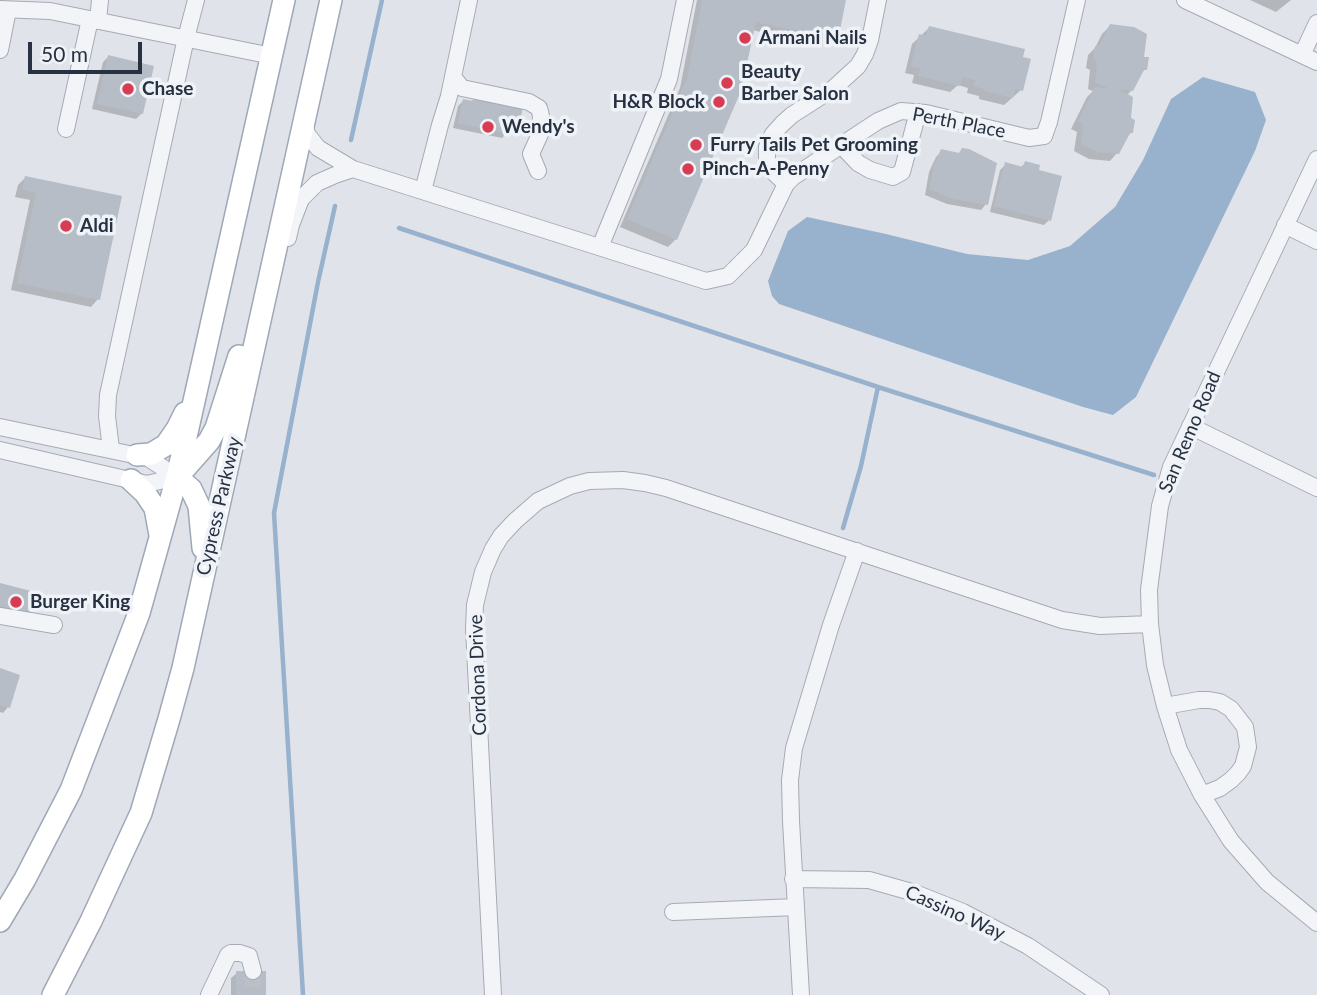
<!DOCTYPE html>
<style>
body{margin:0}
#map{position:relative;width:1317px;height:995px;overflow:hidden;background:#e0e4ea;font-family:Lato,sans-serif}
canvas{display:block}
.scale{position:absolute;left:28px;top:42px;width:114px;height:32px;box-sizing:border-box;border:4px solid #273142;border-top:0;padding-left:9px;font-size:21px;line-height:24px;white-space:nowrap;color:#273142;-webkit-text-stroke:5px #eff3f7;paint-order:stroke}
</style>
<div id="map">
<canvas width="1317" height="995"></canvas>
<div class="scale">50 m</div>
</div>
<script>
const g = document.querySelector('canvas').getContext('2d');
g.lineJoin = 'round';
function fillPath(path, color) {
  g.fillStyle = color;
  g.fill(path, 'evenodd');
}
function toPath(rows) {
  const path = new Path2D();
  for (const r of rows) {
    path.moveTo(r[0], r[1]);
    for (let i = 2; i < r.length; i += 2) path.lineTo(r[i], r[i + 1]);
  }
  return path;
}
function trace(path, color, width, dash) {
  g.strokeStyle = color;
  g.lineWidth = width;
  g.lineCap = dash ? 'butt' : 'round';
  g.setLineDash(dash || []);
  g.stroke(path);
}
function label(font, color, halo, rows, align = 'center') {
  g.font = font + ' Lato,sans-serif';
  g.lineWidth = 7;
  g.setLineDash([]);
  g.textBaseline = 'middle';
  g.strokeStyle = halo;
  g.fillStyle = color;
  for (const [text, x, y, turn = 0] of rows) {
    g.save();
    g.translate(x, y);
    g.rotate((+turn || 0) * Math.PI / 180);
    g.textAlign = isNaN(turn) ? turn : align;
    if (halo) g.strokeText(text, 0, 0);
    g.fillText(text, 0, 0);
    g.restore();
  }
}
fillPath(toPath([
 [1203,77,1255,92,1266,120,1255,151,1136,397,1113,415,1083,407,779,304,772,296,768,281,788,231,807,217,886,234,967,254,1028,260,1070,246,1115,207,1143,160,1171,99]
]), '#98b1cd');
fillPath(toPath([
 [697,0,845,0,836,40,829,47,752,30,676,239,668,247,620,227,680,88],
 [1250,0,1291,0,1276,12],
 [1110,26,1143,58,1145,69,1139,76,1132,90,1127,95,1132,132,1124,140,1117,153,1110,161,1089,159,1074,151,1077,132,1071,129,1087,97,1093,91,1088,89,1090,70,1086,68,1088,55,1095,48,1102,34],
 [929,28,1021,90,1004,105,979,99,979,96,967,93,968,88,958,85,950,92,912,83,914,75,905,73,912,44],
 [108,57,142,113,136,119,92,109,103,62],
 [475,98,519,121,513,126,509,125,507,133,502,138,453,128,458,106,464,100,471,102],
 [942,151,986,204,981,210,947,204,925,195,929,172,936,157],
 [1025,163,1049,220,1044,225,990,212,1000,170,1006,164,1020,168],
 [25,178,120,198,98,299,91,307,11,290,30,200,15,197,18,185],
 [0,670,8,707,3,713,0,712],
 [237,973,264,995,231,995,231,978]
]), '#0003');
trace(toPath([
 [351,140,382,0],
 [399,228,878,387,1154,475],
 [843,528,861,466,878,387],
 [303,995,274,513,318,282,335,206]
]), '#98b1cd', 4.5);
fillPath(toPath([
 [702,0,846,0,838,40,756,22,741,91,677,240,627,219,687,79],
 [1110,24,1134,27,1147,34,1144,57,1149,57,1147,70,1144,70,1133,91,1118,89,1133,97,1131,118,1135,120,1133,133,1130,133,1119,154,1097,152,1081,144,1083,124,1078,121,1095,87,1110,89,1095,82,1097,62,1093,60,1095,46,1099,46],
 [929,26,1025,49,1023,57,1031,59,1023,91,1015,89,1013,98,985,91,985,89,973,86,975,80,962,77,960,86,918,76,920,68,911,66,919,34,926,36],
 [108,55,154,66,143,114,97,104],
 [474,96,523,107,520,122,511,120,509,134,458,123,463,99,473,101],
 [962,148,969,149,997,163,988,205,953,199,937,192,929,190,934,165,941,149,959,153],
 [1025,161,1040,165,1039,170,1062,176,1051,221,994,206,1005,162,1023,167],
 [25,176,122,196,100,300,17,283,36,193,22,190],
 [0,583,35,592,29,620,0,612],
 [0,668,20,675,10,708,0,705],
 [236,971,266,971,266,995,236,995]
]), '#b6bdc7');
trace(toPath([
 [253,971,253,995]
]), '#bbc0c8', 16, [16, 8]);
const minor = toPath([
 [1185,0,1317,62],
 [0,9,50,11,272,56],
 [98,21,100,0],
 [0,50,8,10],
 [1302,55,1317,23],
 [453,77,462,88,529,102,539,108,541,116,540,134,531,154,538,171],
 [304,121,307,134,318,148,353,169,706,281,728,276,754,250,786,184,793,177,878,121,901,111,926,113,1029,138,1044,136,1049,122,1077,0],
 [66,129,90,19],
 [841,145,858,163,870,170,893,177,902,172,918,112],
 [1317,159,1171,467,1160,506,1149,590,1150,624,1155,665,1165,706,1179,750,1202,795,1231,841,1267,882,1317,923],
 [786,184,770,169,767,158,767,147,773,134,782,124,792,115,834,88,858,66,865,54,870,40,878,0],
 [423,191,440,125,449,96,469,0],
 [1285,225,1317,241],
 [288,238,291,225,301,199,317,183,335,175,353,169],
 [600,247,669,79,685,0],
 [1190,426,1317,488],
 [0,427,148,458,177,477],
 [111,449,107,416,108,395,186,38,196,0],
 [0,450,147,484,177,477],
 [0,616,54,625],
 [1165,706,1199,700,1209,700,1220,702,1231,709,1245,727,1248,747,1243,766,1238,773,1231,780,1220,788,1202,795],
 [793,879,869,880,915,893,963,912,1028,946,1101,995],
 [673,912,796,907],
 [209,995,228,955,231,953,240,953,249,956,253,971],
 [493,995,474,629,475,605,483,572,493,549,501,536,515,521,538,501,570,486,589,481,623,480,645,483,666,488,1062,620,1100,626,1150,624],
 [801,995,791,821,790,780,794,748,831,625,857,551]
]);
const major = toPath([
 [137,455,151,454,166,445,177,429,185,413],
 [179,475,209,441,216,428,239,356],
 [177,477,191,489,199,506,203,548],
 [131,480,145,493,155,508,160,535],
 [0,921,25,879,71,790,139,613,177,477,284,0],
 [53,995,91,921,141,813,169,719,183,668,331,0]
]);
trace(minor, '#a5abb4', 18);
trace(major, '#9ea8b6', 24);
trace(minor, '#f3f4f8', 16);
trace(major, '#fff', 21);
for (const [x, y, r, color] of [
 [745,38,7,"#d83c53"],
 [727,83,7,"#d83c53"],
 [128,89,7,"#d83c53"],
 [719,102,7,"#d83c53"],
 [488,127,7,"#d83c53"],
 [696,145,7,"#d83c53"],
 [688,169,7,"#d83c53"],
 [66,226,7,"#d83c53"],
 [16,602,7,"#d83c53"]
]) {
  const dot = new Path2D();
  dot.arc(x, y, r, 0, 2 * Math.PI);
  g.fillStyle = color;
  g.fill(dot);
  trace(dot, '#eff3f7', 2.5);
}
label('bold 19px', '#273142', '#eff3f7', [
 ["Armani Nails",759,38],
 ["Beauty",741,72],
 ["Barber Salon",741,94],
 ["Chase",142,89],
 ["H&R Block",705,102,"right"],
 ["Wendy's",502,127],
 ["Furry Tails Pet Grooming",710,145],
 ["Pinch-A-Penny",702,169],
 ["Aldi",80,226],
 ["Burger King",30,602]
], 'left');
label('19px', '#273142', '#eff3f7', [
 ["Perth Place",959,123,11],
 ["San Remo Road",1190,432,-67],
 ["Cypress Parkway",219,506,-77],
 ["Cordona Drive",478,675,-92],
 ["Cassino Way",955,913,24]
]);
</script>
